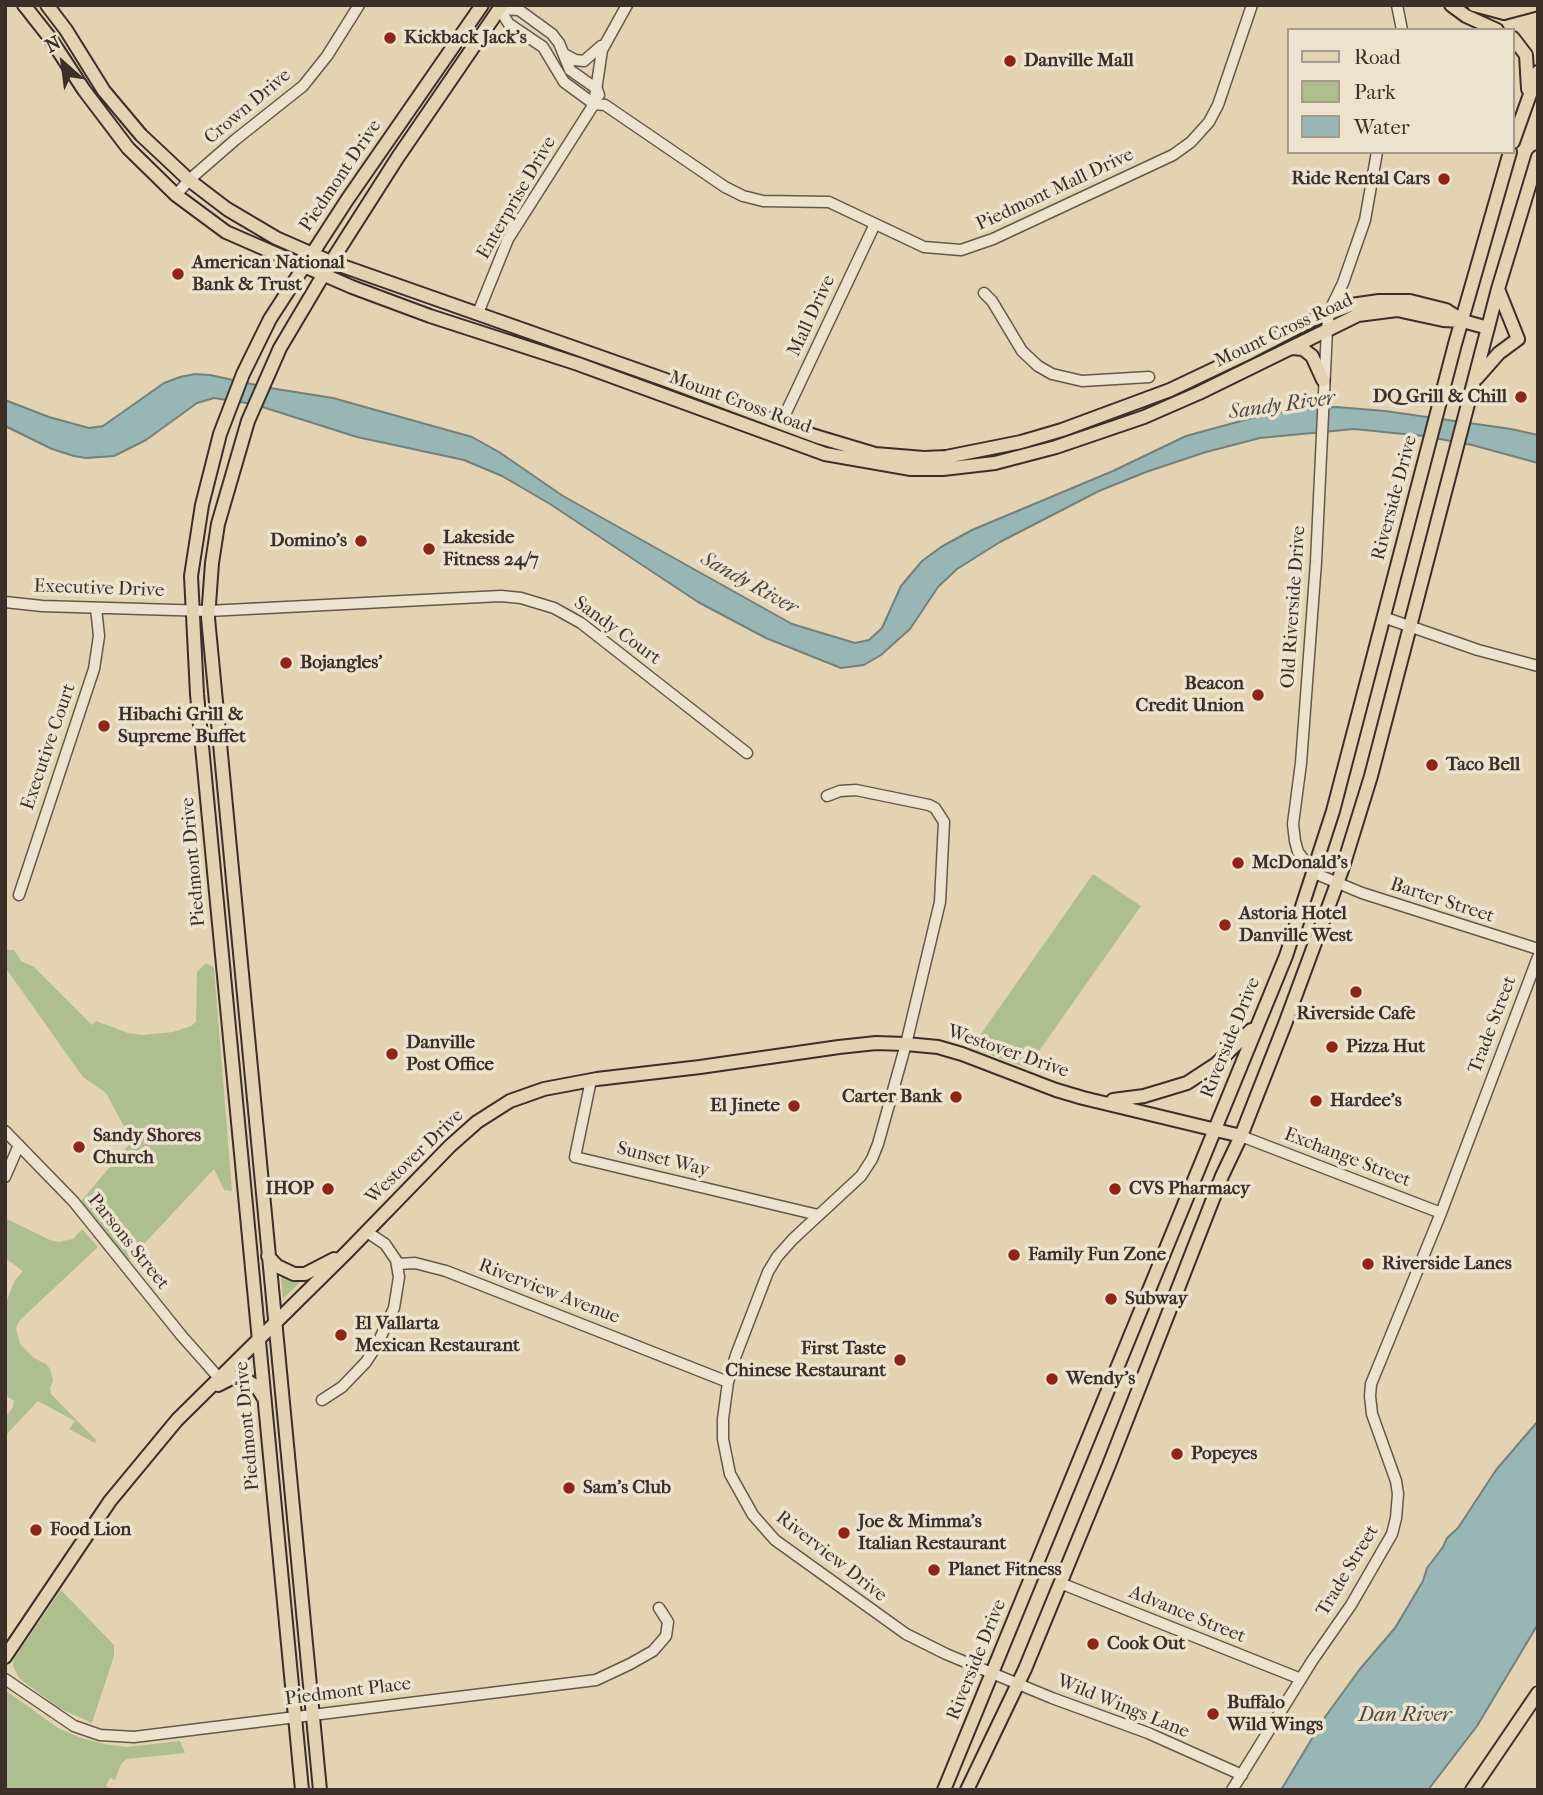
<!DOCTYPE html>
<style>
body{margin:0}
#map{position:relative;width:1543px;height:1795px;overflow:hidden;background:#e3d3b2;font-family:"IM FELL French Canon",serif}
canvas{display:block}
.frame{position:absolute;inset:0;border:7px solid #3c2e29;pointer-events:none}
.legend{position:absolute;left:1287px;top:28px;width:228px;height:126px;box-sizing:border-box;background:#ede2cd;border:2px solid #a69a8b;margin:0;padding:9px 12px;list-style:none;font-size:21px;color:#3c2e29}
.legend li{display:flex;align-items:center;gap:14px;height:35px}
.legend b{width:35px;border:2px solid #a69a8b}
.north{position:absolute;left:28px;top:28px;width:70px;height:70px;-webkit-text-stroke:5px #ede2cd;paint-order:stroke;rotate:332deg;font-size:19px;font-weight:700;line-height:28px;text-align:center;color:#3c2e29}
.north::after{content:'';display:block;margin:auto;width:24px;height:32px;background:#3c2e29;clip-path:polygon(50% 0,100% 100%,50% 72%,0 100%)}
</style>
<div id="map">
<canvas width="1543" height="1795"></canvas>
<div class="frame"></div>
<ul class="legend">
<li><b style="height:9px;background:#e3d3b2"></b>Road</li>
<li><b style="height:19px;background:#afbe8f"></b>Park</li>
<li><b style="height:19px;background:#97b6b4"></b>Water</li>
</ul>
<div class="north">N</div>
</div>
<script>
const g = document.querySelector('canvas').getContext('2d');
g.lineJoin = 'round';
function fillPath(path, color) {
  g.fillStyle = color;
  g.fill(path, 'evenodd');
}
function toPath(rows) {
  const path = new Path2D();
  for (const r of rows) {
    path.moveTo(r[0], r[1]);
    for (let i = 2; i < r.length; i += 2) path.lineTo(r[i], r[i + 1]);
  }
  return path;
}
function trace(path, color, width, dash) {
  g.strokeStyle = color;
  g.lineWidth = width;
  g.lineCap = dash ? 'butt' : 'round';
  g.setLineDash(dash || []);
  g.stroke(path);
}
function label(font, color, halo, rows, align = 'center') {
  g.font = font + ' "IM FELL French Canon",serif';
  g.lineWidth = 7;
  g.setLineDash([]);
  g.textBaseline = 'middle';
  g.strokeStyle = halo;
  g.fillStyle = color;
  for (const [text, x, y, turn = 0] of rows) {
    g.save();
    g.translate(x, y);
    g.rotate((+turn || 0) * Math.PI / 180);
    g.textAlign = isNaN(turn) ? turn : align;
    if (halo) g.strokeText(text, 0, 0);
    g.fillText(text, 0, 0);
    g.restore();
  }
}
fillPath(toPath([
 [1093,874,1141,906,1027,1068,971,1048],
 [7,950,14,950,21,961,34,967,92,1025,96,1021,128,1033,143,1035,173,1032,191,1026,196,1022,197,972,206,963,214,968,232,1191,224,1190,214,1169,128,1261,81,1201,132,1141,106,1093,83,1077,5,967],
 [5,1218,50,1240,59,1242,73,1239,82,1229,98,1247,19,1321,16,1328,20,1344,34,1358,46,1364,50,1369,53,1380,50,1388,51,1394,96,1440,95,1443,69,1429,75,1421,38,1401,5,1436,5,1418,13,1407,14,1401,5,1395,5,1305,15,1280,23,1271,5,1258],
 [281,1277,292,1280,302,1280,283,1299],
 [61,1590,114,1645,114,1656,92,1723,59,1708,19,1678,13,1666,14,1659],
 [5,1690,58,1728,81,1738,104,1744,126,1747,180,1741,185,1753,127,1759,121,1764,115,1780,110,1778,106,1786,111,1790,5,1790]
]), '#afbe8f');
const water = toPath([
 [195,374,210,375,270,388,333,398,472,437,499,452,563,496,792,624,855,643,869,640,882,628,901,586,922,561,941,547,972,530,1113,471,1186,436,1263,415,1299,409,1337,407,1385,411,1511,429,1538,435,1538,463,1472,445,1424,436,1354,429,1260,438,1206,452,1146,472,1099,491,1000,542,957,569,938,587,910,629,881,655,864,665,841,668,766,638,698,602,550,504,502,476,464,460,357,437,253,404,214,398,197,403,146,440,114,456,86,458,74,456,52,449,5,426,5,400,49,417,89,428,103,426,164,383,180,377,195,374],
 [1538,1421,1538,1624,1477,1726,1428,1790,1281,1790,1325,1717,1360,1669,1395,1628,1423,1581,1427,1568,1443,1547,1447,1538,1458,1528,1496,1470,1538,1421]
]);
fillPath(water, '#97b6b4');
trace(water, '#73807c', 2);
const minor = toPath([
 [1397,5,1402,30],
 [498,7,509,24,543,47,564,82,594,104],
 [500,9,519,10,552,34,559,43,570,70,597,89,599,95],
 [564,54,575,60,584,61,601,46],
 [594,104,605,105,725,187,743,196,763,201,829,202,924,247,961,250,993,239,1173,155,1191,142,1209,122,1218,105,1252,5],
 [1377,152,1365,220,1343,283,1329,312,1327,329,1316,562,1301,763,1293,824,1295,841,1298,852,1314,873,1362,893,1538,949],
 [176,195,189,180,235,140,303,86,327,56,359,5],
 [984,293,992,301,1022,351,1038,366,1052,374,1082,381,1149,377],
 [478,313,508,239,594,104,602,50,627,5],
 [781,423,875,224],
 [5,602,42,606,208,611,501,596,521,598,554,608,581,623,747,753],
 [1383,617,1478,650,1538,666],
 [827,796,840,791,856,790,929,805,935,808,944,822,940,902,906,1044,878,1144,872,1159,861,1176,793,1239,777,1257,768,1272,736,1355,728,1382,723,1419,723,1439,730,1474,753,1515,775,1540,906,1634,946,1654,1052,1698,1148,1733,1242,1775],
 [19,895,94,669,99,636,96,608],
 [591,1080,575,1157,818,1215],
 [5,1131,74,1202,181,1335,219,1378],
 [1241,1136,1441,1213],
 [5,1177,19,1145],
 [398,1264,415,1263,446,1271,728,1382],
 [322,1400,342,1387,366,1362,377,1345,394,1308,399,1277,396,1260,385,1244,367,1232],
 [1060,1583,1301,1679],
 [5,1679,74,1726,100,1735,134,1737,596,1680,630,1664,653,1651,666,1636,668,1622,659,1608],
 [1232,1790,1312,1661,1351,1605,1392,1534,1396,1518,1398,1494,1396,1481,1372,1414,1370,1396,1371,1384,1441,1213,1538,957]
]);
const major = toPath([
 [24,5,50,38,84,90,128,148,176,195,226,232,352,287,430,316,578,364,825,454,911,469,943,469,995,463,1056,447,1144,417,1199,393,1358,315,1397,310,1443,320,1463,321,1488,328],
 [47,5,66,30,104,91,141,135,189,180,227,209,276,238,331,262,663,379,815,436,875,454,924,458,946,457,1021,442,1062,430,1170,390,1250,352,1312,320,1351,305,1379,301,1410,301,1446,310,1460,319],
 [1451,5,1466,16,1497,30],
 [1474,5,1504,13,1534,5],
 [1513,38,1526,55,1528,89],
 [1513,142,1538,72],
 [1292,348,1303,349,1312,356,1323,380],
 [1477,378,1499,353,1518,339,1498,289],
 [1113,1100,1144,1096,1187,1083,1216,1064,1251,1030],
 [268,1256,277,1266,294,1274,305,1274,334,1259],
 [218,1385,232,1378,242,1377,257,1387,263,1397],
 [5,1657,110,1501,177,1420,347,1252,450,1146,477,1122,510,1101,544,1089,597,1079,700,1067,839,1047,876,1043,906,1044,938,1047,962,1054,1056,1090,1083,1098,1241,1136],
 [302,1790,197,694,191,576,202,505,220,434,243,374,270,319,347,200,482,5],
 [320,1790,208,618,212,563,218,524,248,421,280,348,331,262,398,157,502,5],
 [944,1790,1286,956,1333,811,1455,344,1510,152],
 [967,1790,1025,1669,1109,1465,1222,1176,1241,1136,1285,1024,1342,870,1371,776,1498,289,1538,157],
 [1472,1790,1538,1693]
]);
trace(minor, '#66574b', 13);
trace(major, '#3c2e29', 16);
trace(minor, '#ede2cd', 10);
trace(major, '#e3d3b2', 12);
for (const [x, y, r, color] of [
 [390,38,7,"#8f2418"],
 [1010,61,7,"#8f2418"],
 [1444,179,7,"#8f2418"],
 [178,274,7,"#8f2418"],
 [1521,397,7,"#8f2418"],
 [361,541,7,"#8f2418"],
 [429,549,7,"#8f2418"],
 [286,663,7,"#8f2418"],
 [1258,695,7,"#8f2418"],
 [104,726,7,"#8f2418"],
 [1432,765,7,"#8f2418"],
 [1238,863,7,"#8f2418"],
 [1225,925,7,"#8f2418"],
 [1356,992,7,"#8f2418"],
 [1332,1047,7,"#8f2418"],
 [392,1054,7,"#8f2418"],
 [956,1097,7,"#8f2418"],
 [1316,1101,7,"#8f2418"],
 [794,1106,7,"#8f2418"],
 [79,1147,7,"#8f2418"],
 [328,1189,7,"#8f2418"],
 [1115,1189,7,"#8f2418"],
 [1014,1255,7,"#8f2418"],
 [1368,1264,7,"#8f2418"],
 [1111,1299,7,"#8f2418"],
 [341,1335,7,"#8f2418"],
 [900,1360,7,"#8f2418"],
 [1052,1379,7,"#8f2418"],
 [1177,1454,7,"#8f2418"],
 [569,1488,7,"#8f2418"],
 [36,1530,7,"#8f2418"],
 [844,1533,7,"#8f2418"],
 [934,1570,7,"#8f2418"],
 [1093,1644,7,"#8f2418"],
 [1213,1714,7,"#8f2418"]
]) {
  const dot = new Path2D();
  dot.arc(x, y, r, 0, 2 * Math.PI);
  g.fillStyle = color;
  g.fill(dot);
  trace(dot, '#ede2cd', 2.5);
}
label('bold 19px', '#3c2e29', '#ede2cd', [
 ["Kickback Jack's",404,38],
 ["Danville Mall",1024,61],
 ["Ride Rental Cars",1430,179,"right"],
 ["American National",192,263],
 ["Bank & Trust",192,285],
 ["DQ Grill & Chill",1507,397,"right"],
 ["Lakeside",443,538],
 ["Fitness 24/7",443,560],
 ["Domino's",347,541,"right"],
 ["Bojangles'",300,663],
 ["Beacon",1244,684,"right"],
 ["Credit Union",1244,706,"right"],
 ["Hibachi Grill &",118,715],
 ["Supreme Buffet",118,737],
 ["Taco Bell",1446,765],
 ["McDonald's",1252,863],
 ["Astoria Hotel",1239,914],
 ["Danville West",1239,936],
 ["Riverside Cafe",1356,1014,"center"],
 ["Danville",406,1043],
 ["Post Office",406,1065],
 ["Pizza Hut",1346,1047],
 ["Carter Bank",942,1097,"right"],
 ["Hardee's",1330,1101],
 ["El Jinete",780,1106,"right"],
 ["Sandy Shores",93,1136],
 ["Church",93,1158],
 ["IHOP",314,1189,"right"],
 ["CVS Pharmacy",1129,1189],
 ["Family Fun Zone",1028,1255],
 ["Riverside Lanes",1382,1264],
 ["Subway",1125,1299],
 ["El Vallarta",355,1324],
 ["Mexican Restaurant",355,1346],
 ["First Taste",886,1349,"right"],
 ["Chinese Restaurant",886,1371,"right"],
 ["Wendy's",1066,1379],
 ["Popeyes",1191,1454],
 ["Sam's Club",583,1488],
 ["Joe & Mimma's",858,1522],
 ["Italian Restaurant",858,1544],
 ["Food Lion",50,1530],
 ["Planet Fitness",948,1570],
 ["Cook Out",1107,1644],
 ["Buffalo",1227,1703],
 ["Wild Wings",1227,1725]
], 'left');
label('19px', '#3c2e29', '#ede2cd', [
 ["Crown Drive",248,107,-40],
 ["Piedmont Drive",341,176,-56],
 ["Piedmont Mall Drive",1055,190,-25],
 ["Enterprise Drive",517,198,-60],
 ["Mall Drive",812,316,-65],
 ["Mount Cross Road",1284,331,-25],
 ["Mount Cross Road",740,403,20],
 ["Riverside Drive",1395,498,-75],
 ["Executive Drive",99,589,2],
 ["Old Riverside Drive",1294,607,-86],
 ["Sandy Court",617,631,36],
 ["Executive Court",49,747,-71],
 ["Piedmont Drive",194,862,-95],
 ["Barter Street",1442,901,18],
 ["Trade Street",1493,1025,-69],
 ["Riverside Drive",1231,1038,-68],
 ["Westover Drive",1008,1052,19],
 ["Westover Drive",415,1157,-44],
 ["Exchange Street",1347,1158,21],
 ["Sunset Way",663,1160,14],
 ["Parsons Street",128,1242,51],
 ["Riverview Avenue",549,1292,21],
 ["Piedmont Drive",248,1426,-95],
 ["Riverview Drive",831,1557,38],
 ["Trade Street",1348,1571,-59],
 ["Advance Street",1187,1615,22],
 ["Riverside Drive",977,1660,-68],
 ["Piedmont Place",348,1692,-7],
 ["Wild Wings Lane",1123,1707,22]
]);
label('italic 21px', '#4e4945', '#ede2cd', [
 ["Sandy River",1282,406,-8],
 ["Sandy River",749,584,29],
 ["Dan River",1405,1716]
]);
</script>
